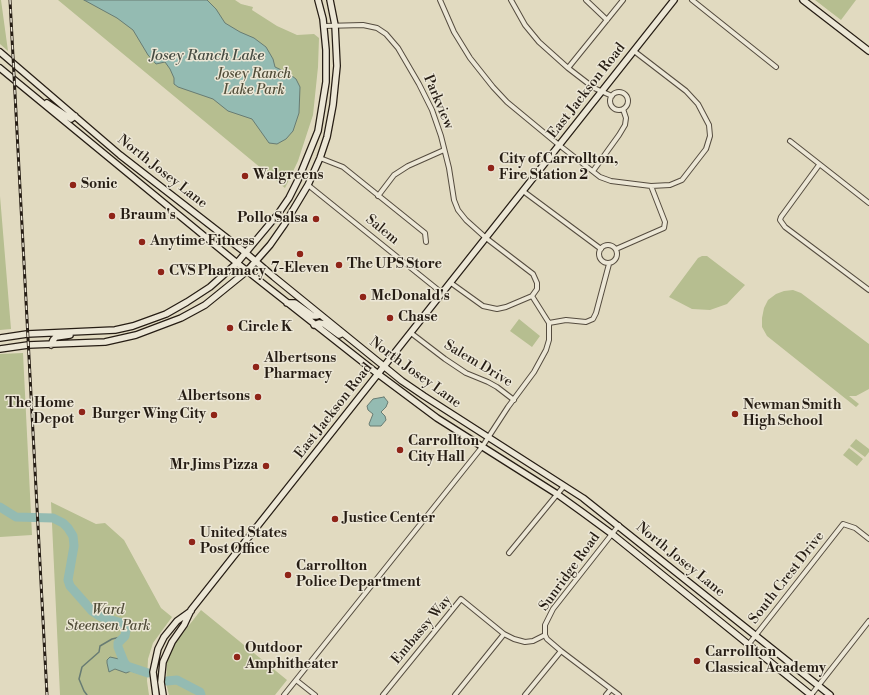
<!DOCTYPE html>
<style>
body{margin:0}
canvas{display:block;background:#e1dac0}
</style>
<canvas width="869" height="695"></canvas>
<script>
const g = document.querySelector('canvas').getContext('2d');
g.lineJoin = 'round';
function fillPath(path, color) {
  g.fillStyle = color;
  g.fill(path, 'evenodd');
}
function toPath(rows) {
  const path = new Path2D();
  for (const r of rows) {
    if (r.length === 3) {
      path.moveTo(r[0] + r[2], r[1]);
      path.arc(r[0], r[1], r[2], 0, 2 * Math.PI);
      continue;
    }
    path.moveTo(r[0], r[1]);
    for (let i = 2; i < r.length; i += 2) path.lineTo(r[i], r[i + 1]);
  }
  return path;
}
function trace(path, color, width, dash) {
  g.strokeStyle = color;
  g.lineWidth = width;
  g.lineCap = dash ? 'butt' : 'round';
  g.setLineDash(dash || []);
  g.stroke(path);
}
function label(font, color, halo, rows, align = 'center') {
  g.font = font + ' "Libre Bodoni",serif';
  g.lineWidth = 3;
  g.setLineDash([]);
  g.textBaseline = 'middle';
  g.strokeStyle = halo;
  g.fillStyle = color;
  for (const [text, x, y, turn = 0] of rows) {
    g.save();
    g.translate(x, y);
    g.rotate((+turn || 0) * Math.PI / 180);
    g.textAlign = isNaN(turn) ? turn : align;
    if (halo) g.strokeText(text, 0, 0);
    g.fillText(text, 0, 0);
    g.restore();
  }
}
fillPath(toPath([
 [0,0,1,0,8,51,0,44],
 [58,0,235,0,241,4,253,7,252,10,277,26,297,35,314,34,319,38,318,67,313,115,298,161,285,188],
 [815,0,856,0,841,20],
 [0,196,11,329,0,330],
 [702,256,707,256,745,285,727,304,710,310,692,309,669,297,698,258],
 [793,290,801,293,869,344,869,389,856,396,849,396,859,404,856,407,767,336,762,327,762,318,764,308,768,300,776,294,784,291],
 [519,319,540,336,532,347,510,331],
 [23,353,32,535,0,537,0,354],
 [856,439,869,449,869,452,865,457,850,446],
 [849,448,863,459,857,466,843,455],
 [51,502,96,524,105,523,124,540,161,608,172,617,153,643,148,659,147,681,149,695,60,695],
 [201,610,287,680,275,695,169,695,166,683,167,662,175,643]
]), '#b6be90');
const water = toPath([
 [84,0,207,0,216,9,225,23,240,32,254,38,266,47,273,59,275,67,288,73,296,79,300,87,299,113,293,131,286,139,277,144,269,143,252,119,228,111,213,99,178,87,174,84,174,78,170,69,165,62,156,64,148,55,133,30,117,18,84,0],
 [384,397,388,402,386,407,381,412,385,416,386,420,381,426,370,426,369,424,373,414,368,410,367,406,373,399,384,397],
 [121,650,126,663,140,669,138,673,131,671,126,673,115,669,109,672,107,663,107,660,110,657,119,659,119,656,118,652,121,650]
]);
fillPath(water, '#94bbb2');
trace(water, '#687c73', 1);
trace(toPath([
 [87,695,84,691,79,679,82,667,99,652,100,646,112,639,125,636]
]), '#687c73', 1.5);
trace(toPath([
 [0,507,16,517,53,518,63,523,68,528,73,536,74,546,68,580,70,586,92,611,101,617,122,623,126,630,125,636,118,643,118,647,124,662,127,666,148,673],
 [167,681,177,680,200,692,201,695]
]), '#94bbb2', 9);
const street = toPath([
 [440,0,454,32,470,58,493,87,507,102,559,145,600,177,611,181,651,186,670,185,682,180,706,149,710,136,709,125,698,104,686,91,634,51],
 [511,0,525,25,539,42,568,68,594,88,612,96],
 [586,0,607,20],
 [692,0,776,67],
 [324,26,363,25,377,28,386,34,398,48,419,84,432,110,441,136,449,168,454,200,458,210,466,220,486,238,533,274,537,283,537,289,532,296,506,307,497,309,483,306,451,283],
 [568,68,623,0],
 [619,101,9],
 [790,141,869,203],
 [320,158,343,167,425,233,426,242],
 [819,165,781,217,780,220,785,227,869,290],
 [593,171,619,135,625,125,626,118,623,109],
 [308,185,442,293],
 [523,191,601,249],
 [378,196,394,175,408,166,444,150],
 [608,254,9],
 [616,249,664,228,665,222,651,186],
 [549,323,566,320,586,322,593,319,596,313,609,264],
 [411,333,445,359,466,373,488,382,497,387,514,400],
 [619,525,553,609,545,625,545,635,547,639,561,651,619,695],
 [509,553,564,486],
 [748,645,843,524,855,528,869,539],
 [296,680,315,695],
 [284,695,482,447,508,407,534,372,546,350,549,340,549,323,532,296],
 [383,695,461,599,504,634,514,639,525,642,533,641,545,635],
 [455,695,504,634],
 [525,695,561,651],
 [606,695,611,689],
 [811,695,869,621]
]);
const secondary = toPath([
 [803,0,869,51],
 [0,52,120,155,246,253,274,277,402,381,424,396,583,498,830,695],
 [0,68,237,263,378,374,437,418,557,494,582,512,612,534,811,695],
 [47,103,71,119,75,116],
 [287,303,295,303,313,316,317,316,320,315],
 [314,325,319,323,324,324,339,335,341,334],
 [0,338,27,334,115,330,133,326,166,314,187,302,210,287,237,263,278,214,289,198,298,180,318,131,326,82,326,50,323,19,318,0],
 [51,345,53,340,56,337,70,335],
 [0,349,28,345,105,342,136,335,181,318,205,305,247,271,270,245,284,225,308,185,320,158,327,137,333,105,337,66,335,25,330,0],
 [156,695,153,672,158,649,164,637,177,621,191,611],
 [163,695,161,682,163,662,172,642,184,625,191,610,674,0]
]);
trace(street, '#554c3f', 6);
trace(secondary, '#261d14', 8);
trace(street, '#ece7d6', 4);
trace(secondary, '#ece7d6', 5.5);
const rail = toPath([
 [10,0,47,695]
]);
trace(rail, '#261d14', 3);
trace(rail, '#ece7d6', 1.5, [4.5]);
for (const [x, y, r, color] of [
 [491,168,4,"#8f2418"],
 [245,176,4,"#8f2418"],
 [73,185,4,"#8f2418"],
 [112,216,4,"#8f2418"],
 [316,219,4,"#8f2418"],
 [142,242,4,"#8f2418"],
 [300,254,4,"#8f2418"],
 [339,265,4,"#8f2418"],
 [161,272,4,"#8f2418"],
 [363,297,4,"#8f2418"],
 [390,318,4,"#8f2418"],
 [230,328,4,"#8f2418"],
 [256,367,4,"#8f2418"],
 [258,397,4,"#8f2418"],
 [82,412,4,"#8f2418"],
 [735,414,4,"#8f2418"],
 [214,415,4,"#8f2418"],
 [400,450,4,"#8f2418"],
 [266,466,4,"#8f2418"],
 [335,519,4,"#8f2418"],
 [192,542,4,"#8f2418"],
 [288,575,4,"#8f2418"],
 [237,657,4,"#8f2418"],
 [697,661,4,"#8f2418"]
]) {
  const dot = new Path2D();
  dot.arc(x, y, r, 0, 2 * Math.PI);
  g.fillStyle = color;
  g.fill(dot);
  trace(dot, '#ece7d6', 1.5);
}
label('italic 14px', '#514d39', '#ece7d6', [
 ["Josey Ranch",254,75],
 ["Lake Park",254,91],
 ["Ward",108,611],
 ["Steensen Park",108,627]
]);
label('14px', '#261d14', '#ece7d6', [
 ["East Jackson Road",587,91,-52],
 ["Parkview",438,102,67],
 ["North Josey Lane",162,172,38],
 ["Salem",382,230,39],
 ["Salem Drive",478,364,31],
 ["North Josey Lane",415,373,36],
 ["East Jackson Road",334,411,-52],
 ["North Josey Lane",680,560,39],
 ["Sunridge Road",570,572,-54],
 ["South Crest Drive",787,578,-52],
 ["Embassy Way",422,630,-50]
]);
label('bold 14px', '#261d14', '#ece7d6', [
 ["City of Carrollton,",499,160],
 ["Fire Station 2",499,176],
 ["Walgreens",253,176],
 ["Sonic",81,185],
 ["Braum's",120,216],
 ["Pollo Salsa",308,219,"right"],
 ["Anytime Fitness",150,242],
 ["The UPS Store",347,265],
 ["7-Eleven",300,269,"center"],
 ["CVS Pharmacy",169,272],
 ["McDonald's",371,297],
 ["Chase",398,318],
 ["Circle K",238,328],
 ["Albertsons",264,359],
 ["Pharmacy",264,375],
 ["Albertsons",250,397,"right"],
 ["The Home",74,404,"right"],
 ["Depot",74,420,"right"],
 ["Newman Smith",743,406],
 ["High School",743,422],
 ["Burger Wing City",206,415,"right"],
 ["Carrollton",408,442],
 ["City Hall",408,458],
 ["Mr Jims Pizza",258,466,"right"],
 ["Justice Center",343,519],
 ["United States",200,534],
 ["Post Office",200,550],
 ["Carrollton",296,567],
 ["Police Department",296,583],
 ["Outdoor",245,649],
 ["Amphitheater",245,665],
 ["Carrollton",705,653],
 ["Classical Academy",705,669]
], 'left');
label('italic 15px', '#474c43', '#ece7d6', [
 ["Josey Ranch Lake",207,56]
]);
</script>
